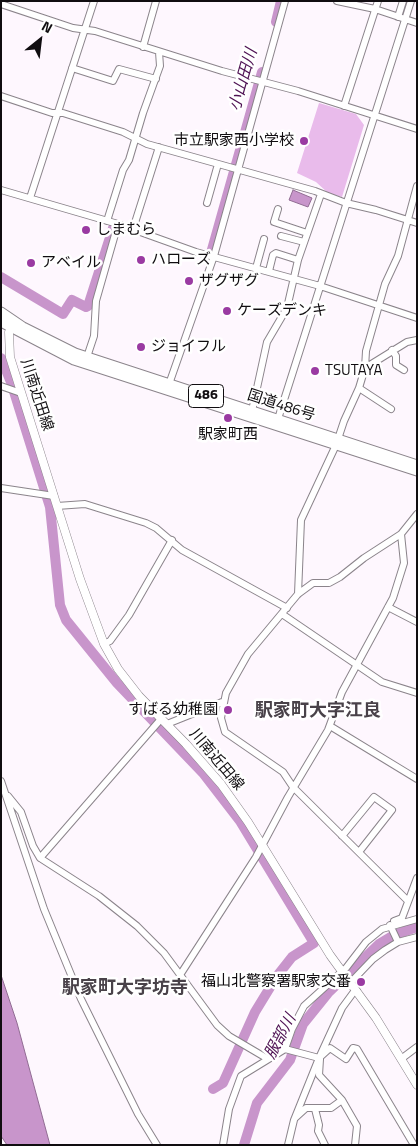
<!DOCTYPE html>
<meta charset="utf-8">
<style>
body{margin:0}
#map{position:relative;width:418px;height:1146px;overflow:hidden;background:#fef7fe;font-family:"Titillium Web",sans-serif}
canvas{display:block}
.frame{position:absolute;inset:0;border:2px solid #100d10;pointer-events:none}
.north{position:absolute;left:15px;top:15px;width:50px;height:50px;-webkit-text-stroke:4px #fff;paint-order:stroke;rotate:29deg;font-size:14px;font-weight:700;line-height:20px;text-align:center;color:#100d10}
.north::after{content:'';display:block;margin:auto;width:18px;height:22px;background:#100d10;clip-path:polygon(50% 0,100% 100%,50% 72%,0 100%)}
</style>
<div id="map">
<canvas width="418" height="1146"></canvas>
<div class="frame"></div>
<div class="north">N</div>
</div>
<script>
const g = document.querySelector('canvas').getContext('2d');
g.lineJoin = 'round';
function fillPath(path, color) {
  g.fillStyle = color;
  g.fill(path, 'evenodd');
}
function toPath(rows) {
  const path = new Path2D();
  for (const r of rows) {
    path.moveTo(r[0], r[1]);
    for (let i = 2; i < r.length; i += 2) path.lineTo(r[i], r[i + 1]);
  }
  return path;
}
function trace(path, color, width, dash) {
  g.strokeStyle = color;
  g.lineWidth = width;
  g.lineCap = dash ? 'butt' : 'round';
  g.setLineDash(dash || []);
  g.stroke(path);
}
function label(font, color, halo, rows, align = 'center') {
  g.font = font + ' "Titillium Web","Noto Sans JP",sans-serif';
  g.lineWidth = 5;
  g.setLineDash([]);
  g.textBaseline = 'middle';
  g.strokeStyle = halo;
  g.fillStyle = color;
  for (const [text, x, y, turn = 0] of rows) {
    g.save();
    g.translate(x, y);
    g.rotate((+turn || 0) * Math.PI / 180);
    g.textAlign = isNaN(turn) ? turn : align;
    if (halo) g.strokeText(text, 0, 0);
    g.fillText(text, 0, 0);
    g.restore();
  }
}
fillPath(toPath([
 [319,103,356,114,364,125,342,197,328,193,316,182,297,173]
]), '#e9bbeb');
const water = toPath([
 [293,190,312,198,308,207,289,200,293,190],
 [1,975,17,1023,50,1145,7,1145,1,1136,1,975]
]);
fillPath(water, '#c895cb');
trace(water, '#916c93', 1);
trace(toPath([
 [276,22,281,1],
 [211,253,262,72],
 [1,277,63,314,72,300,86,307,88,306,113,228],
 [1,358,11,382,50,507,60,605,66,620,117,683,203,773,240,821,314,943,292,957,277,976,255,1012,223,1083,213,1089],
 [244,1145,257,1103,290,1060,303,1024,328,993,379,944,394,935,417,927]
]), '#c895cb', 10);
const minor = toPath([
 [337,1,375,9,417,23],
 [1,4,73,28,95,31,222,71,298,91,417,129],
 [398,17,403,1],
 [143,47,156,1],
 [72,68,113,81,119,69,156,79],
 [1,96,52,113,63,113,123,132,147,144,315,191,346,203,376,210,417,223],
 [344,106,378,1],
 [1,190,118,224,196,252,320,286,417,318],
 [30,198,94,1],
 [207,203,218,164],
 [278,209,274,222,307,233],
 [107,221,123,170,129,160,143,113,160,66,159,52],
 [133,229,159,147],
 [281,236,304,242],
 [256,268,264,239],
 [269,271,273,255,276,253,298,260],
 [392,350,396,356,396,365,404,370],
 [86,360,94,336,96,301,118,224],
 [365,368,407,342,417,340],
 [1,386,21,393],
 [168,387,214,256,285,1],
 [359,388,391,409],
 [252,411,267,342,287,308,298,260,321,194],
 [277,422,411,1],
 [1,488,54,496],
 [57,506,85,504,146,523,156,528,182,550,287,608],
 [401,534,364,558,340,577,329,583,313,583,298,594,248,654,226,693,221,718,225,732,283,772,293,787,407,900],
 [298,594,301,520,336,445,344,421,359,388,365,368,366,351,385,284,398,256,417,186],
 [388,607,417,622],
 [282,614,382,682,417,693],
 [104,644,110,641,129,615,172,540],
 [167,724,222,702],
 [330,726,417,779],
 [1,781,44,909,81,999,138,1114,157,1145],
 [8,796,21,812,33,846,40,858,99,896,137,926,164,953,217,1025,229,1036,268,1059],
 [342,836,374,797,392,810,359,852],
 [40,858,161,719],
 [394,921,402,918,417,878],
 [390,925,398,942],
 [180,975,256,857,288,797,328,730,342,692,393,598,404,563,401,534,417,514],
 [351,982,373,959,385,950,398,942,417,937],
 [285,1049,319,1058,330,1048,346,1059,353,1048,357,1049,414,1145],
 [320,1059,319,1075,342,1100,357,1126,355,1145],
 [401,1059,417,1047],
 [315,1109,319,1125,318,1131,325,1145],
 [295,1118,306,1108,331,1108,342,1100],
 [223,1145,229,1109,241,1076,285,1049,292,1029,304,1006,346,968,366,942,382,929,417,919],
 [288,1145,294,1120,319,1058,342,1008,353,993,357,991]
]);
const major = toPath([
 [13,323,9,332,10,357,80,579,104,644,118,669,139,696,186,744,221,784,248,822,330,955,376,1018,417,1085]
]);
const highway = toPath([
 [1,312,23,327,75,353,417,465],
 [1,322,74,360,417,471]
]);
trace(minor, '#8b848b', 8);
trace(major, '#8b848b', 9);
trace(highway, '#8b848b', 11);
trace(minor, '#fff', 6);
trace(major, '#fff', 8);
trace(highway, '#fff', 9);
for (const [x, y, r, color] of [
 [304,141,5,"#9a3aa2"],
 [86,230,5,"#9a3aa2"],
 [141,260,5,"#9a3aa2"],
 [31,263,5,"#9a3aa2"],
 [189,281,5,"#9a3aa2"],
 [227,311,5,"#9a3aa2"],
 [141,347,5,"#9a3aa2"],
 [315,371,5,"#9a3aa2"],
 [228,418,5,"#9a3aa2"],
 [228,710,5,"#9a3aa2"],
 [361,982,5,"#9a3aa2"]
]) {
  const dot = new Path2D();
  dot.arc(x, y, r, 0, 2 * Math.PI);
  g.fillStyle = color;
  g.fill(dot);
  trace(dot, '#fff', 2);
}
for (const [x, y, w] of [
 [206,396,35]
]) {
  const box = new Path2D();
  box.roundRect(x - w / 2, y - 11.5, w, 23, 4);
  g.fillStyle = '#fff';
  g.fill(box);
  trace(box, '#100d10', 1);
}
label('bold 14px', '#100d10', null, [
 ["486",206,396]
]);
label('15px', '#100d10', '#fff', [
 ["市立駅家西小学校",294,141,"right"],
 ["しまむら",96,230],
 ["ハローズ",151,260],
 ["アベイル",41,263],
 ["ザグザグ",199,281],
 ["ケーズデンキ",237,311],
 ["ジョイフル",151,347],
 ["TSUTAYA",325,371],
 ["駅家町西",228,435,"center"],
 ["すばる幼稚園",218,710,"right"],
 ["福山北警察署駅家交番",351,982,"right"]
], 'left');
label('15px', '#100d10', '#fff', [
 ["川南近田線",36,395,72],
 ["国道486号",281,406,18],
 ["川南近田線",216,760,50]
]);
label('italic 16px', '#4e1153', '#fff', [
 ["小山田川",244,80,-74],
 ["服部川",281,1037,-62]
]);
label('bold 18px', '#494249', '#fff', [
 ["駅家町大字江良",318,712],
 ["駅家町大字坊寺",125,989]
]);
</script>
